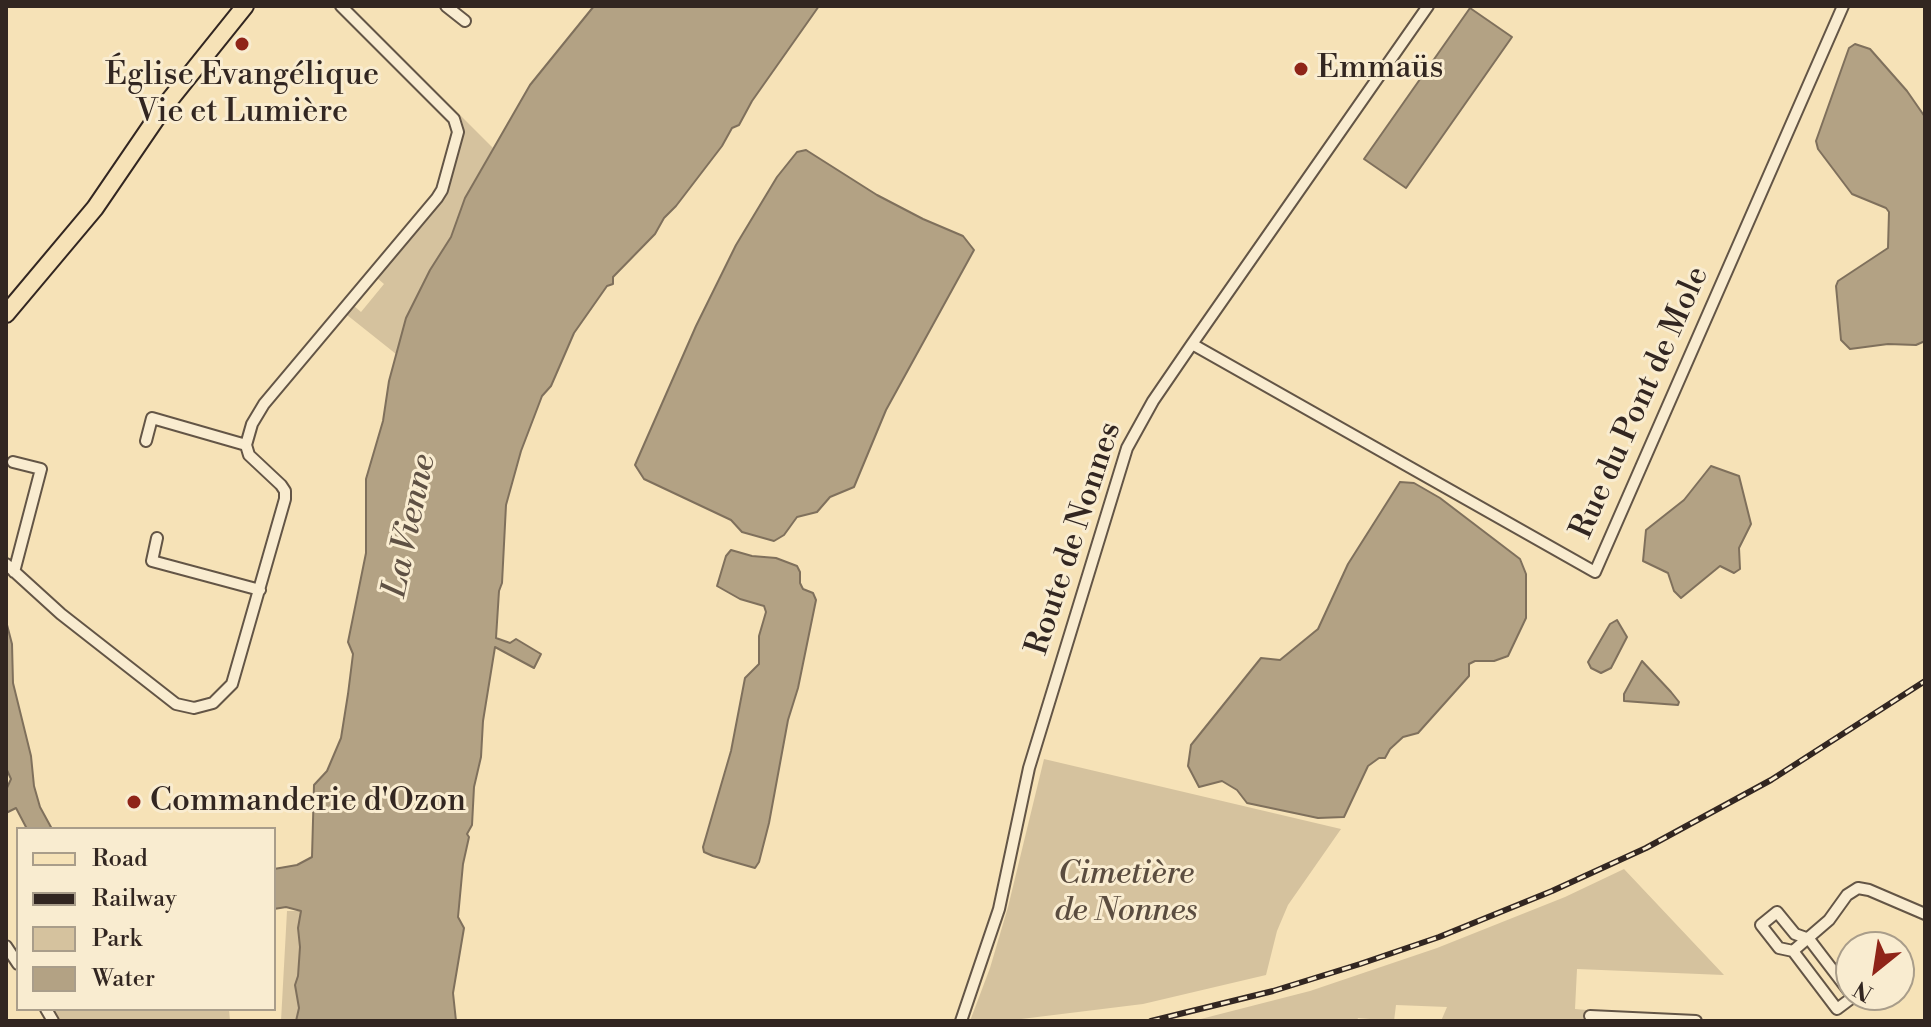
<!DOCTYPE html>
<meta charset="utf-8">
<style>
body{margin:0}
#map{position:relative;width:1931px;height:1027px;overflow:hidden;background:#f6e2b7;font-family:"Libre Bodoni",serif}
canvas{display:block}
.frame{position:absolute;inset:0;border:8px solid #322621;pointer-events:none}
.legend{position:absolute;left:16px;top:827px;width:260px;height:184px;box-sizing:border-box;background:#f9ecd0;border:2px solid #a99d8a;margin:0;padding:10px 14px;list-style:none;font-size:24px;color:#322621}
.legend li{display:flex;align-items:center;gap:16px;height:40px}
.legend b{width:40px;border:2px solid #a99d8a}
.north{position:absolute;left:1835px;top:931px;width:80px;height:80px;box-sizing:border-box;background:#f9ecd0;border:2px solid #a99d8a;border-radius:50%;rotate:210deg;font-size:22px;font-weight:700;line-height:32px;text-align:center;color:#322621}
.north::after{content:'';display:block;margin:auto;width:28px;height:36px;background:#8f2418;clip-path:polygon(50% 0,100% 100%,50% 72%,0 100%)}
</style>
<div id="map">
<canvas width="1931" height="1027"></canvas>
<div class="frame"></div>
<ul class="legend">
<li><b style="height:10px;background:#f6e2b7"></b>Road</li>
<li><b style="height:10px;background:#322621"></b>Railway</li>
<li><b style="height:22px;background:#d5c29e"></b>Park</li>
<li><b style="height:22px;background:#b3a284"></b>Water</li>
</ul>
<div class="north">N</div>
</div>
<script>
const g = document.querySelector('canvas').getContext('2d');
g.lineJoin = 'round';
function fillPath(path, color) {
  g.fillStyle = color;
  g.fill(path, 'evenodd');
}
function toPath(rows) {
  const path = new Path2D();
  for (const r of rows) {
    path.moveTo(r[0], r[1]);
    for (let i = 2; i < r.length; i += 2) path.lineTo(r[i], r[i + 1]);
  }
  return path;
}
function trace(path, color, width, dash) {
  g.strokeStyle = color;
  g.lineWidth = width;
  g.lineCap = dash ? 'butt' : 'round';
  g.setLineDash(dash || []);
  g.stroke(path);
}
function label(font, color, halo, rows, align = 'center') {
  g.font = font + ' "Libre Bodoni",serif';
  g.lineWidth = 6;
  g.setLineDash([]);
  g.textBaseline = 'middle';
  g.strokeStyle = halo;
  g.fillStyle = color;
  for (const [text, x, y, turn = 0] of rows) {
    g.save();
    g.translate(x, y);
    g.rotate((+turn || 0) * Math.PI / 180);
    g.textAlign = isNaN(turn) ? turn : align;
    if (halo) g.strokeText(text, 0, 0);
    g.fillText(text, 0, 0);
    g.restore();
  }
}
fillPath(toPath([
 [460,115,493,148,465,198,451,237,430,270,406,318,396,354,347,315,354,306,361,312,384,284,377,278,445,197,463,135,464,128],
 [1044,759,1341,829,1288,905,1277,931,1266,975,1143,1004,1005,1021,970,1021,990,968,1008,907],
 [1624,869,1724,975,1577,969,1575,1009,1587,1010,1587,1021,1441,1021,1447,1007,1396,1005,1394,1021,1358,1018,1357,1021,1193,1021,1310,991,1437,948,1565,897],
 [287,911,304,911,296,990,301,1005,299,1021,281,1021],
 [51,1009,229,1009,230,1021,58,1021]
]), '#d5c29e');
const water = toPath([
 [594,6,819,6,752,101,739,125,732,128,722,146,676,206,664,218,655,234,613,277,613,284,607,286,574,333,551,386,542,396,521,451,506,505,502,583,499,591,496,638,510,643,516,639,541,654,534,668,495,647,483,721,481,757,474,787,472,825,467,834,469,837,463,864,458,917,464,928,453,993,456,1021,296,1021,299,1008,295,985,298,976,300,947,298,928,301,911,286,907,274,909,274,869,297,865,312,857,314,785,327,771,341,738,348,694,353,654,348,642,366,553,366,479,383,421,389,381,406,318,430,270,451,237,465,198,530,85,594,6],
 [1470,8,1512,37,1406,188,1364,159,1470,8],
 [1855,44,1870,49,1907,91,1925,117,1925,341,1916,345,1888,344,1850,349,1841,340,1836,286,1838,281,1888,248,1889,212,1886,208,1852,194,1818,149,1816,141,1849,48,1855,44],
 [806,150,877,195,923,219,963,236,974,250,886,410,854,487,830,497,817,512,797,517,784,535,774,541,742,532,731,520,644,479,635,465,696,326,736,245,777,177,797,152,806,150],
 [1711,466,1739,476,1751,524,1739,548,1740,569,1734,573,1720,566,1681,598,1674,591,1668,573,1643,561,1646,530,1684,500,1711,466],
 [1400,482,1414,483,1440,498,1520,559,1526,574,1526,618,1508,656,1494,661,1475,661,1469,664,1469,676,1418,733,1403,737,1390,749,1385,758,1379,758,1368,766,1344,817,1318,818,1247,803,1237,790,1222,781,1199,787,1188,766,1191,745,1261,658,1280,660,1318,629,1348,564,1400,482],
 [731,550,752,556,776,558,797,566,800,572,800,583,803,589,813,593,816,600,798,688,788,720,769,823,759,862,755,868,713,856,704,852,703,847,731,751,745,678,759,664,759,636,766,612,764,606,740,599,717,586,726,556,731,550],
 [1617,620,1627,637,1611,668,1601,673,1591,668,1588,662,1610,624,1617,620],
 [6,621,12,644,13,683,31,756,34,786,40,807,52,829,27,829,16,808,6,813,6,790,11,779,6,768,6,621],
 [1642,661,1671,692,1679,702,1678,705,1624,701,1624,694,1642,661]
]);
fillPath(water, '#b3a284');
trace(water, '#7f705c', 2);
const street = toPath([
 [446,6,465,21],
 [1192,344,1595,572,1843,6],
 [146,441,152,418,246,445],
 [13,462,41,469,14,572],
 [157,538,152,561,260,590],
 [6,564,61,614,176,704,194,708,213,703,232,684,285,499,285,491,281,485,249,455,246,445,252,424,264,404,437,198,442,190,458,132,454,119,341,6],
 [6,946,18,964],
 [1793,951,1779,948,1761,925,1777,912,1795,934,1809,939,1851,994],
 [1852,995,1853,997,1837,1009,1793,951,1829,920,1847,895,1858,888,1869,890,1925,914],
 [46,1009,53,1021],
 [1590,1016,1696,1021],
 [961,1021,999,909,1029,768,1127,448,1153,401,1192,344,1428,6]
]);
const primary = toPath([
 [6,314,95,208,164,107,245,6]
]);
trace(street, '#635546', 14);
trace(primary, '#322621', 20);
trace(street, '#f9ecd0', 10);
trace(primary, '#f6e2b7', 16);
const rail = toPath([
 [1151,1021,1273,991,1360,964,1439,937,1552,891,1646,848,1771,780,1925,681]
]);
trace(rail, '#322621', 6);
trace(rail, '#f9ecd0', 3, [9]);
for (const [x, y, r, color] of [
 [242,44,8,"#8f2418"],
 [1301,69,8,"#8f2418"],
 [134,802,8,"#8f2418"]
]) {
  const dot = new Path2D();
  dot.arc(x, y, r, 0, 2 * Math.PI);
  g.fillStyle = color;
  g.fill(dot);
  trace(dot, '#f9ecd0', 3);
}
label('32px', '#322621', '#f9ecd0', [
 ["Emmaüs",1317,69],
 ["Église Evangélique",242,76,"center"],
 ["Vie et Lumière",242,113,"center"],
 ["Commanderie d'Ozon",150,802]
], 'left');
label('32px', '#322621', '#f9ecd0', [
 ["Rue du Pont de Mole",1641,403,-66],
 ["Route de Nonnes",1075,539,-72]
]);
label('italic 32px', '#5b4d40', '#f9ecd0', [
 ["Cimetière",1126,875],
 ["de Nonnes",1126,912]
]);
label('italic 34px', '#5f5144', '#f9ecd0', [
 ["La Vienne",411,526,-78]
]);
</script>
